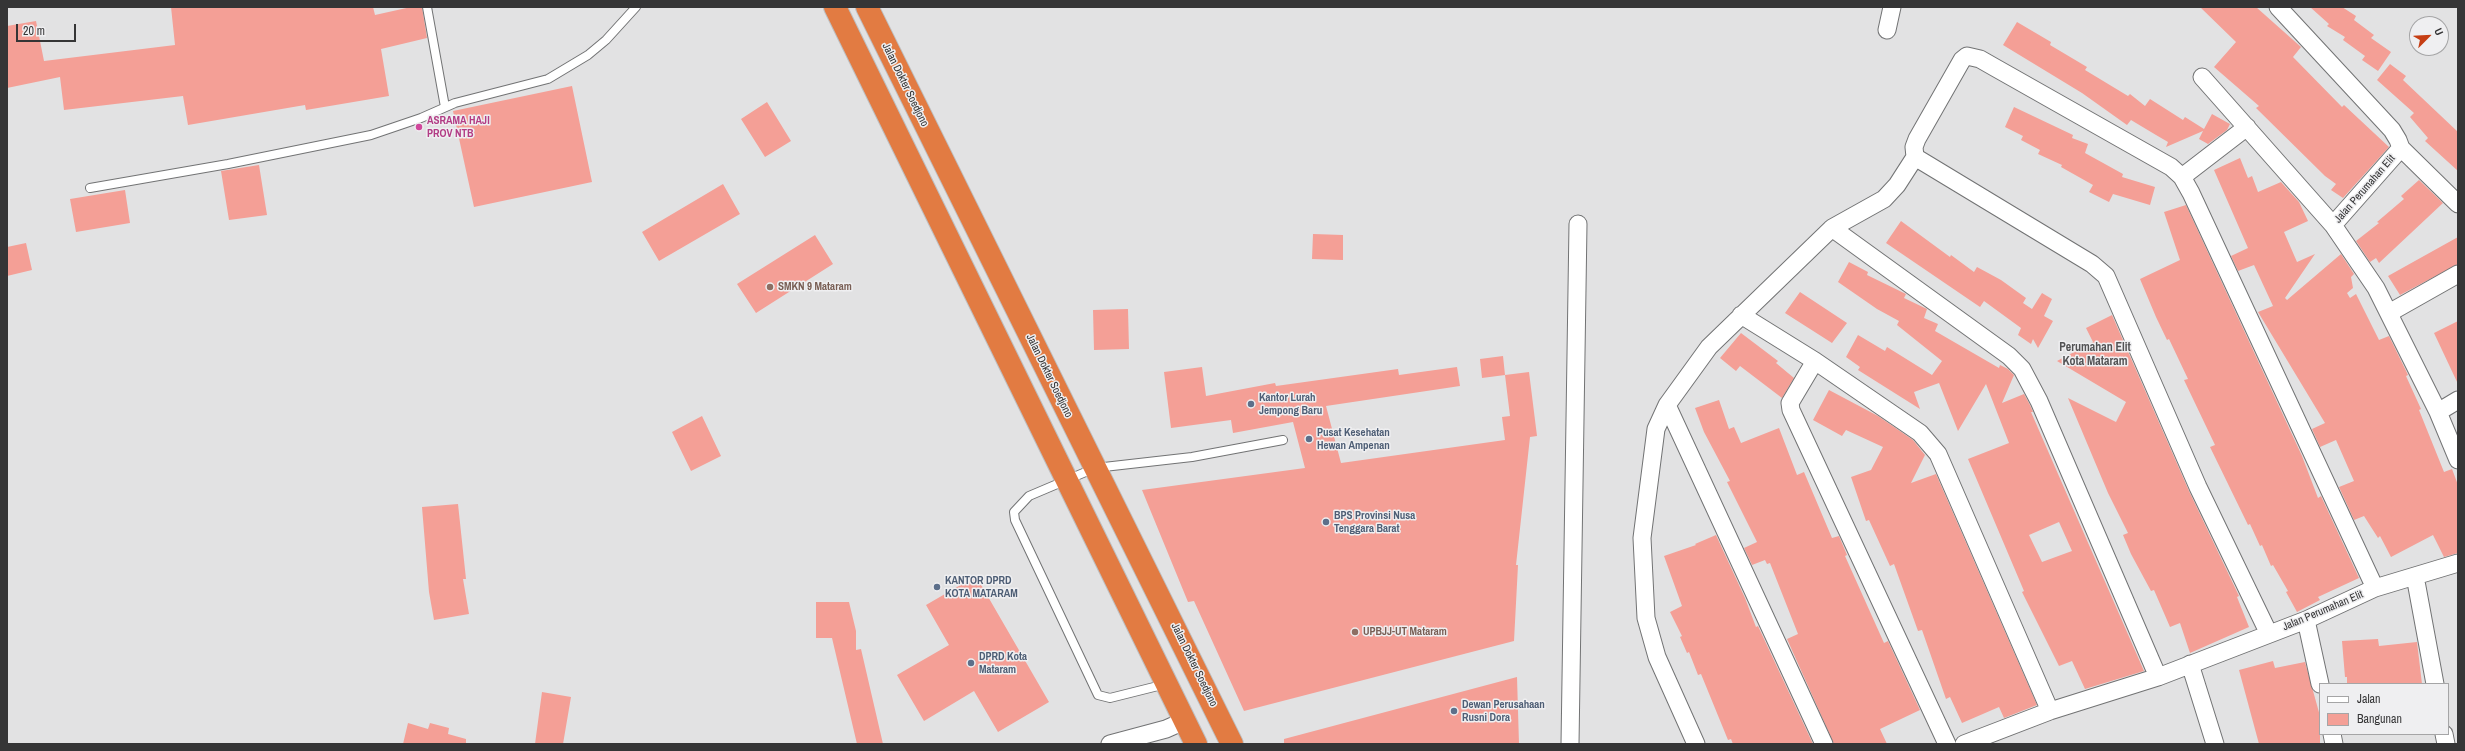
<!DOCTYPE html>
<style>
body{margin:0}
#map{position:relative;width:2465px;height:751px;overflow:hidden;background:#e2e2e3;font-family:"Archivo Narrow",sans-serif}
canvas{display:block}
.frame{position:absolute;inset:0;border:8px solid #353536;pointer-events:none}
.legend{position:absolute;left:2319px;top:683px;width:130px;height:52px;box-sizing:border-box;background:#efeff1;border:1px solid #a5a5a6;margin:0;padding:5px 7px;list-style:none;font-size:12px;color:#353536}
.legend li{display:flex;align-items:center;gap:8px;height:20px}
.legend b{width:20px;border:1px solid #a5a5a6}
.north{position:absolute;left:2409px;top:16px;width:40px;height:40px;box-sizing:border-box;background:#efeff1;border:1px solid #a5a5a6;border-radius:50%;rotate:66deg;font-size:11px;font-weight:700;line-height:16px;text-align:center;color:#353536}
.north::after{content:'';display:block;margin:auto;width:14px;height:18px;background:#c63e14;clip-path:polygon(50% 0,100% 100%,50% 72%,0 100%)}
.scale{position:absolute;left:16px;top:24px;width:60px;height:18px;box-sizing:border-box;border:2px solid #353536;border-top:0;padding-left:5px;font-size:12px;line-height:14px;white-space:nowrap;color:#353536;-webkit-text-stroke:3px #efeff1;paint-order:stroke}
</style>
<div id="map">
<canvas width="2465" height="751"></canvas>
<div class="frame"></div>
<ul class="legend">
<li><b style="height:5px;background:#fff"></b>Jalan</li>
<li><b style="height:11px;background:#f49f96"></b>Bangunan</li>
</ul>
<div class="north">U</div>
<div class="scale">20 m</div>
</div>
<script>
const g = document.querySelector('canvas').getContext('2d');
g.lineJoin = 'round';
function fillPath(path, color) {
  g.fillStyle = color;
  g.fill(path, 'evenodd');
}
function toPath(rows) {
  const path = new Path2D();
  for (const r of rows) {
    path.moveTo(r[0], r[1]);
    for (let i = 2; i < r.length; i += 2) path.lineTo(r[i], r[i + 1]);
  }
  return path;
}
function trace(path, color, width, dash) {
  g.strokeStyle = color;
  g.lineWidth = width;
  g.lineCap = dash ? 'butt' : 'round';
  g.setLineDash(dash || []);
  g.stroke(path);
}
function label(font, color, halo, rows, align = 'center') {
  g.font = font + ' "Archivo Narrow",sans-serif';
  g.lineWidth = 3;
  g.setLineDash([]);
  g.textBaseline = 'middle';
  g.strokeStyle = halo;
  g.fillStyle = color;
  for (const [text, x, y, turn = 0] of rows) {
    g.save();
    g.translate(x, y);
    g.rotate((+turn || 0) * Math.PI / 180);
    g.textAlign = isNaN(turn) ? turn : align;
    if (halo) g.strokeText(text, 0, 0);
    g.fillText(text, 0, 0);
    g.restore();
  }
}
fillPath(toPath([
 [171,7,373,7,375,15,411,7,422,7,427,38,381,49,389,96,306,110,305,105,188,125,183,96,64,110,60,77,7,88,7,26,36,21,44,61,175,45],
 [2200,7,2256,7,2301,47,2293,57,2342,107,2344,105,2389,147,2343,198,2331,190,2336,184,2325,176,2256,108,2259,106,2214,67,2236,42],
 [2310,7,2342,7,2356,16,2354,20,2374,35,2371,38,2391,52,2378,71,2362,60,2365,56,2343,40,2345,37,2327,26,2329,24],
 [2017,22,2051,42,2050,45,2087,67,2085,70,2128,96,2130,94,2145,106,2150,99,2183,120,2185,117,2204,129,2212,114,2230,124,2227,130,2208,144,2199,139,2203,131,2166,147,2168,142,2156,135,2131,120,2127,125,2082,93,2003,45],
 [2390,64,2406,76,2403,80,2458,132,2458,171,2425,141,2428,138,2410,117,2414,113,2377,80],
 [572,86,592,182,474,207,453,111],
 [767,102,791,141,765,157,741,119],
 [2014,107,2073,135,2072,138,2088,144,2085,153,2123,174,2122,177,2155,187,2150,205,2113,194,2109,202,2089,192,2093,185,2061,167,2062,165,2038,154,2040,150,2021,140,2023,136,2005,127],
 [2240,158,2248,178,2252,176,2258,192,2281,182,2299,202,2308,221,2284,232,2297,262,2315,254,2285,298,2287,300,2341,254,2354,274,2351,277,2353,288,2347,293,2350,298,2356,294,2379,340,2389,336,2408,375,2406,376,2421,409,2419,410,2444,472,2452,469,2458,485,2458,553,2444,557,2433,535,2391,557,2380,536,2378,538,2364,516,2354,520,2339,487,2354,481,2336,440,2320,447,2312,429,2325,423,2258,312,2273,306,2254,265,2238,271,2231,256,2248,248,2214,170],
 [259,165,267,215,229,220,221,171],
 [2419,180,2443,203,2379,263,2376,258,2370,262,2356,241,2379,223,2377,222,2404,199,2401,196],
 [723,184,740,214,659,261,642,232],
 [125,190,130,223,76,232,70,199],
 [2186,205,2302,456,2318,498,2321,496,2359,578,2318,597,2320,600,2297,612,2286,592,2288,591,2273,565,2271,566,2262,545,2260,546,2250,524,2248,525,2210,447,2215,445,2184,380,2188,379,2169,339,2167,340,2156,317,2140,279,2180,260,2164,212],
 [1901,221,1950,257,1951,255,1974,272,1977,267,2001,280,2026,298,2023,303,2032,309,2042,293,2052,299,2044,316,2053,321,2038,348,2033,339,2031,344,2018,335,2021,328,1984,301,1980,307,1886,243],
 [1313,234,1343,235,1343,260,1312,259],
 [815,235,833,264,756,313,737,284],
 [2458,237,2458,264,2400,295,2388,276],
 [26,243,32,270,7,276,7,247],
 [1849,262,1868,272,1867,275,1906,294,1904,298,1927,309,1924,318,1938,324,1935,331,1999,368,2000,365,2008,369,2014,375,2002,403,2024,394,2030,405,2033,412,2031,412,2144,671,2085,689,2072,661,2059,666,2022,592,2024,591,1968,459,2009,443,1986,384,1958,431,1939,383,1914,392,1920,409,1858,370,1860,367,1846,357,1858,335,1885,351,1887,347,1932,375,1942,361,1897,325,1899,321,1877,309,1838,282],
 [2059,522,2072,551,2042,562,2029,535],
 [1800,292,1847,323,1832,343,1785,313],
 [1128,309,1129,349,1094,350,1093,310],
 [2112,315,2189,491,2239,596,2237,597,2249,627,2190,653,2180,623,2170,627,2154,590,2151,591,2131,554,2123,535,2128,533,2108,493,2068,398,2116,422,2126,402,2057,361,2093,342,2086,328],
 [2458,321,2458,384,2434,333],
 [1741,333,1778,361,1776,363,1794,378,1782,398,1740,366,1736,371,1720,358],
 [1503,356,1505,375,1482,378,1480,359],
 [1202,367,1206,396,1275,383,1276,386,1398,369,1399,375,1457,367,1460,386,1326,406,1341,463,1505,440,1502,417,1510,416,1505,375,1529,372,1537,436,1530,437,1516,565,1518,565,1514,641,1244,711,1194,601,1188,602,1142,490,1305,468,1293,422,1233,433,1231,420,1171,428,1164,372],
 [1829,390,1878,416,1913,440,1925,455,1911,483,1936,474,2037,705,2004,718,1999,707,1962,723,1950,697,1946,699,1922,630,1918,631,1894,564,1890,566,1869,520,1866,521,1851,477,1871,470,1883,447,1846,430,1842,436,1813,420],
 [1719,400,1729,429,1734,427,1741,443,1779,428,1797,475,1804,472,1832,538,1839,536,1847,555,1845,556,1884,643,1888,641,1920,710,1880,729,1887,744,1834,744,1787,639,1798,634,1770,563,1767,564,1765,560,1752,565,1744,548,1757,542,1727,482,1730,481,1704,432,1695,408],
 [702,416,721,456,691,471,672,432],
 [458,504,466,579,463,579,469,614,434,620,429,592,422,507],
 [1716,535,1745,598,1756,627,1758,626,1813,744,1733,744,1731,739,1728,740,1701,674,1698,675,1689,652,1687,653,1680,637,1682,636,1670,612,1682,606,1664,556,1696,545,1695,544],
 [976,576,1049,702,998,732,974,691,924,721,897,675,949,645,926,605],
 [816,602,849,602,856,631,856,650,861,649,883,744,857,744,832,638,816,638],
 [2378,639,2379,646,2417,642,2422,684,2347,684,2347,677,2345,677,2342,641],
 [2273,661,2275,668,2305,662,2320,716,2320,744,2259,744,2239,670],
 [1517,677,1519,744,1284,744,1284,739],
 [542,692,571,697,563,744,535,744],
 [408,723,428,729,430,723,449,728,448,734,466,739,466,744,403,744]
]), '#f49f96');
const lane = toPath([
 [427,7,445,107],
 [90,188,228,164,371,135,421,118,455,103,548,79,588,55,606,40,636,7],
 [1166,684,1110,698,1098,695,1015,520,1014,512,1029,496,1095,468,1192,457,1283,440]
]);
const street = toPath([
 [2278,7,2392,130,2398,140,2401,148,2333,225,2376,288,2438,412,2458,460],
 [1887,30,1892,7],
 [2202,77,2333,225],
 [2401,148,2458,204],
 [2182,177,2247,127],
 [1832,228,1884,199,1897,185,1915,157],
 [2389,313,2458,274],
 [1741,315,1815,361,1920,433,1938,454,2050,711],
 [1815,361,1790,403,1791,410,1947,744],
 [1667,405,1824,744],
 [2438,412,2458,400],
 [2415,576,2435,684],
 [2306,620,2320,684],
 [2269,634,2198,487,2106,276,2092,264,1915,157,1914,147,1917,139,1962,60,1967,56,1980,59,1994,67,2171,167,2182,177,2191,193,2375,588],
 [2190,664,2215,744],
 [2332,734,2334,744],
 [2444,734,2446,744],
 [1110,744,1166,729,1184,721],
 [1570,744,1578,224],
 [1696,744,1657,657,1646,618,1642,538,1656,429,1667,405,1709,347,1832,228,2009,356,2022,369,2039,401,2158,677],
 [1964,744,2050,711,2158,677,2306,620,2375,588,2458,563]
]);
const highway = toPath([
 [835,7,1196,744],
 [867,7,1232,744]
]);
trace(lane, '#727374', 10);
trace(street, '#727374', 19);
trace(highway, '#bebebf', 24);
trace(lane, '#fff', 8);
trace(street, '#fff', 17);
trace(highway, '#e27b42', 22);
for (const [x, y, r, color] of [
 [419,127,4,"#d1479c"],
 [770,287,4,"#8d6e63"],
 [1251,404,4,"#5c6f8a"],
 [1309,439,4,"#5c6f8a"],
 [1326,522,4,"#5c6f8a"],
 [937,587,4,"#5c6f8a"],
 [1355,632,4,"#8d6e63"],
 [971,663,4,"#5c6f8a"],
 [1454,711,4,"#5c6f8a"]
]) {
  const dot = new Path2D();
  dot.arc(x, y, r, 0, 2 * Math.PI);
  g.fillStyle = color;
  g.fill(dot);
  trace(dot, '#efeff1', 1.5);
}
label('11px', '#353536', '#efeff1', [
 ["Jalan Dokter Soedjono",905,85,64],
 ["Jalan Perumahan Elit",2365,189,-49],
 ["Jalan Dokter Soedjono",1049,376,64],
 ["Jalan Perumahan Elit",2323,611,-23],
 ["Jalan Dokter Soedjono",1194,665,64]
]);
label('bold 11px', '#b23c85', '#efeff1', [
 ["ASRAMA HAJI",427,121],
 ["PROV NTB",427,134]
], 'left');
label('bold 11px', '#785e54', '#efeff1', [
 ["SMKN 9 Mataram",778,287],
 ["UPBJJ-UT Mataram",1363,632]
], 'left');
label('bold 11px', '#4e5e75', '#efeff1', [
 ["Kantor Lurah",1259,398],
 ["Jempong Baru",1259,411],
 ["Pusat Kesehatan",1317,433],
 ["Hewan Ampenan",1317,446],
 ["BPS Provinsi Nusa",1334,516],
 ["Tenggara Barat",1334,529],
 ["KANTOR DPRD",945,581],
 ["KOTA MATARAM",945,594],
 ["DPRD Kota",979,657],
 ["Mataram",979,670],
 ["Dewan Perusahaan",1462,705],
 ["Rusni Dora",1462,718]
], 'left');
label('bold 12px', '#525254', '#efeff1', [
 ["Perumahan Elit",2095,348],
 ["Kota Mataram",2095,362]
]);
</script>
